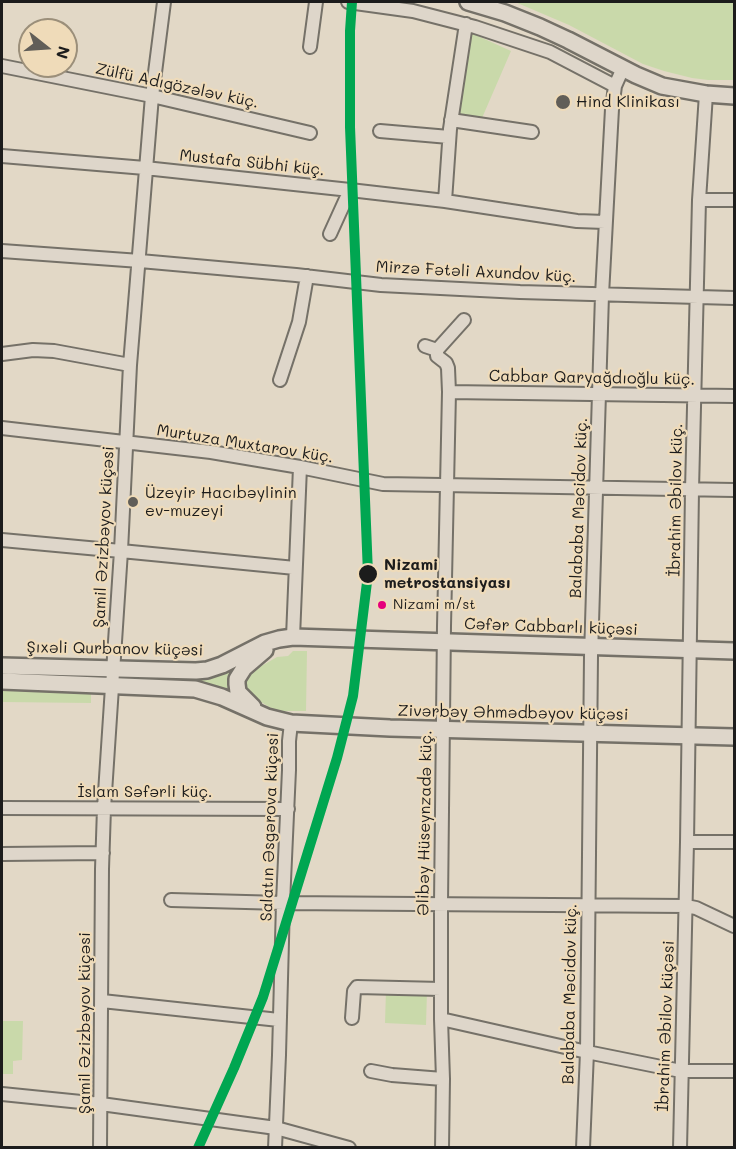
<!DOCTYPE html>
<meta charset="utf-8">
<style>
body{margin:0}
#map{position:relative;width:736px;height:1149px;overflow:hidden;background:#e2d8c6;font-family:Mali,sans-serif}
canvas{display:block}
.frame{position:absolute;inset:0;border:3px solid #1c1c1c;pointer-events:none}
.north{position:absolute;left:18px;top:18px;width:60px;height:60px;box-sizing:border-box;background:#efdbb9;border:2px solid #9b8f7a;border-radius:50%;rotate:107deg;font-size:16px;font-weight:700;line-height:24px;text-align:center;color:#1c1c1c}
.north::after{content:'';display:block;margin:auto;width:21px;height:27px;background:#615e58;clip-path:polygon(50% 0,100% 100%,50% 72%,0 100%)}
</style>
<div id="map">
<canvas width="736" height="1149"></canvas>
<div class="frame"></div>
<div class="north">N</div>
</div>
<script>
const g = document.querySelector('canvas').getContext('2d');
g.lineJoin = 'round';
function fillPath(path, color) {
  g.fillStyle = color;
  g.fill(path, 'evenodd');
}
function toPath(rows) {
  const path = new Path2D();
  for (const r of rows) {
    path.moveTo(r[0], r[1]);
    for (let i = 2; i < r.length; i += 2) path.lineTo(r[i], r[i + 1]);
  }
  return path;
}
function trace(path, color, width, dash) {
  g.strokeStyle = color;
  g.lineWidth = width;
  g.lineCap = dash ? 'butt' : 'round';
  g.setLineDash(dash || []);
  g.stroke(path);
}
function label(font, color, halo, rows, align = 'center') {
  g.font = font + ' Mali,sans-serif';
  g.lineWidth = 4.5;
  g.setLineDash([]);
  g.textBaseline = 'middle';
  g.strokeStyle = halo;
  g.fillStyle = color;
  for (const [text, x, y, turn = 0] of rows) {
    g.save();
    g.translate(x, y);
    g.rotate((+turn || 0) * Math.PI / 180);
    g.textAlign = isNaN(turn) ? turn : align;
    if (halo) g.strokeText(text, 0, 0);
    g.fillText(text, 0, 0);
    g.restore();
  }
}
fillPath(toPath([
 [515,2,734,2,734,80,708,80,692,78,664,71,643,64,569,25],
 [469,32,511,51,482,118,454,114],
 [293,651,307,651,306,711,276,711,246,693,243,680,246,675,277,657,288,656],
 [242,664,237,699,221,689,191,680,211,677,224,673],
 [2,690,91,692,91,703,2,702],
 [386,990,427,991,426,1025,385,1023],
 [2,1021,23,1021,22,1060,13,1061,13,1074,2,1074]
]), '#c9d9aa');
const minor = toPath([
 [348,2,413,11,475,27,550,52,615,86],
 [310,47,316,2],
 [2,66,152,96,310,133],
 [451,120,532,132],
 [380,131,449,137],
 [2,156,145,168,350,190,445,201,577,221,605,222],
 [699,200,734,200],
 [445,201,450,129,466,24],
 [330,234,350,190],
 [2,251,140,261,296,275,381,285,520,292,734,298],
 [425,346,437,350],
 [2,354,33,350,54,351,130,365],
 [280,380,299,322,307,276],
 [449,392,734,396],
 [2,428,211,452,300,467,383,484,734,490],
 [2,540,121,551,295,568],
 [293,637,300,467],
 [2,808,288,809],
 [687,842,734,842],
 [2,854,103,853],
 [171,900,283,903,686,906,696,908,734,926],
 [102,1001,279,1020],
 [352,1018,354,991,357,987,441,989],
 [441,1019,587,1052,681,1071,734,1071],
 [371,1071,392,1075,443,1079],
 [2,1094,101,1104,276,1128,349,1148],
 [100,1148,102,869,104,808,121,551,130,365,152,96,164,2],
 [275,1148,279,1055,283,903,289,770,289,741,291,723],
 [442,1148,443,1079,441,1019,441,903,444,626,449,392,448,368,446,363,437,356,437,350,464,320],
 [583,1148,587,1052,591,656,602,295,612,109,615,86,623,68],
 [680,1148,687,842,692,490,699,200,706,94]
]);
const major = toPath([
 [468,2,505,13,540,27,568,40,636,75,662,86,706,94,734,96],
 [2,666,196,671,207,670,222,665,265,643,279,639,293,637,734,651],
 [2,681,195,689,222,697,267,717,291,723,390,728,734,737],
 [253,707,238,692,237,684,237,679,244,668,265,650]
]);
trace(minor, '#757168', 16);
trace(major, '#757168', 20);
trace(minor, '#ded6ca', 12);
trace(major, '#ded6ca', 15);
trace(toPath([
 [198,1148,234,1068,263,997,337,758,353,696,368,574,350,127,350,31,352,2]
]), '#00a651', 10);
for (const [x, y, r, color] of [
 [563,102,8,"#615e58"],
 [133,502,6,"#615e58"],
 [368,574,10,"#1c1c1c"],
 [382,605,5,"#e5007d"]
]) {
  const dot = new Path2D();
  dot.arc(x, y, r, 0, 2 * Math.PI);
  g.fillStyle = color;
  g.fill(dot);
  trace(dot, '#efdbb9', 2);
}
label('14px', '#1c1c1c', '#efdbb9', [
 ["Nizami m/st",393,605]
], 'left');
label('16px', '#1c1c1c', '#efdbb9', [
 ["Zülfü Adıgözələv küç.",177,86,12],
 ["Mustafa Sübhi küç.",252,163,6],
 ["Mirzə Fətəli Axundov küç.",476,272,3],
 ["Cabbar Qaryağdıoğlu küç.",592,378,1],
 ["Murtuza Muxtarov küç.",245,444,9],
 ["İbrahim Əbilov küç.",676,500,-89],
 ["Balababa Məcidov küç.",579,508,-88],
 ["Şamil Əzizbəyov küçəsi",104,537,-87],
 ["Cəfər Cabbarlı küçəsi",551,627,2],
 ["Şıxəli Qurbanov küçəsi",115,649,1],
 ["Zivərbəy Əhmədbəyov küçəsi",513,713,1],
 ["İslam Səfərli küç.",145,792],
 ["Əlibəy Hüseynzadə küç.",425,823,-89],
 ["Salatın Əsgərova küçəsi",270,827,-88],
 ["Balababa Məcidov küç.",570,994,-89],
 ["Şamil Əzizbəyov küçəsi",85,1023,-90],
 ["İbrahim Əbilov küçəsi",666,1026,-88]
]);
label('16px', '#1c1c1c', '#efdbb9', [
 ["Hind Klinikası",576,102],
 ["Üzeyir Hacıbəylinin",145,493],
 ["ev-muzeyi",145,511]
], 'left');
label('bold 16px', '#1c1c1c', '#efdbb9', [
 ["Nizami",384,565],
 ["metrostansiyası",384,583]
], 'left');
</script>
